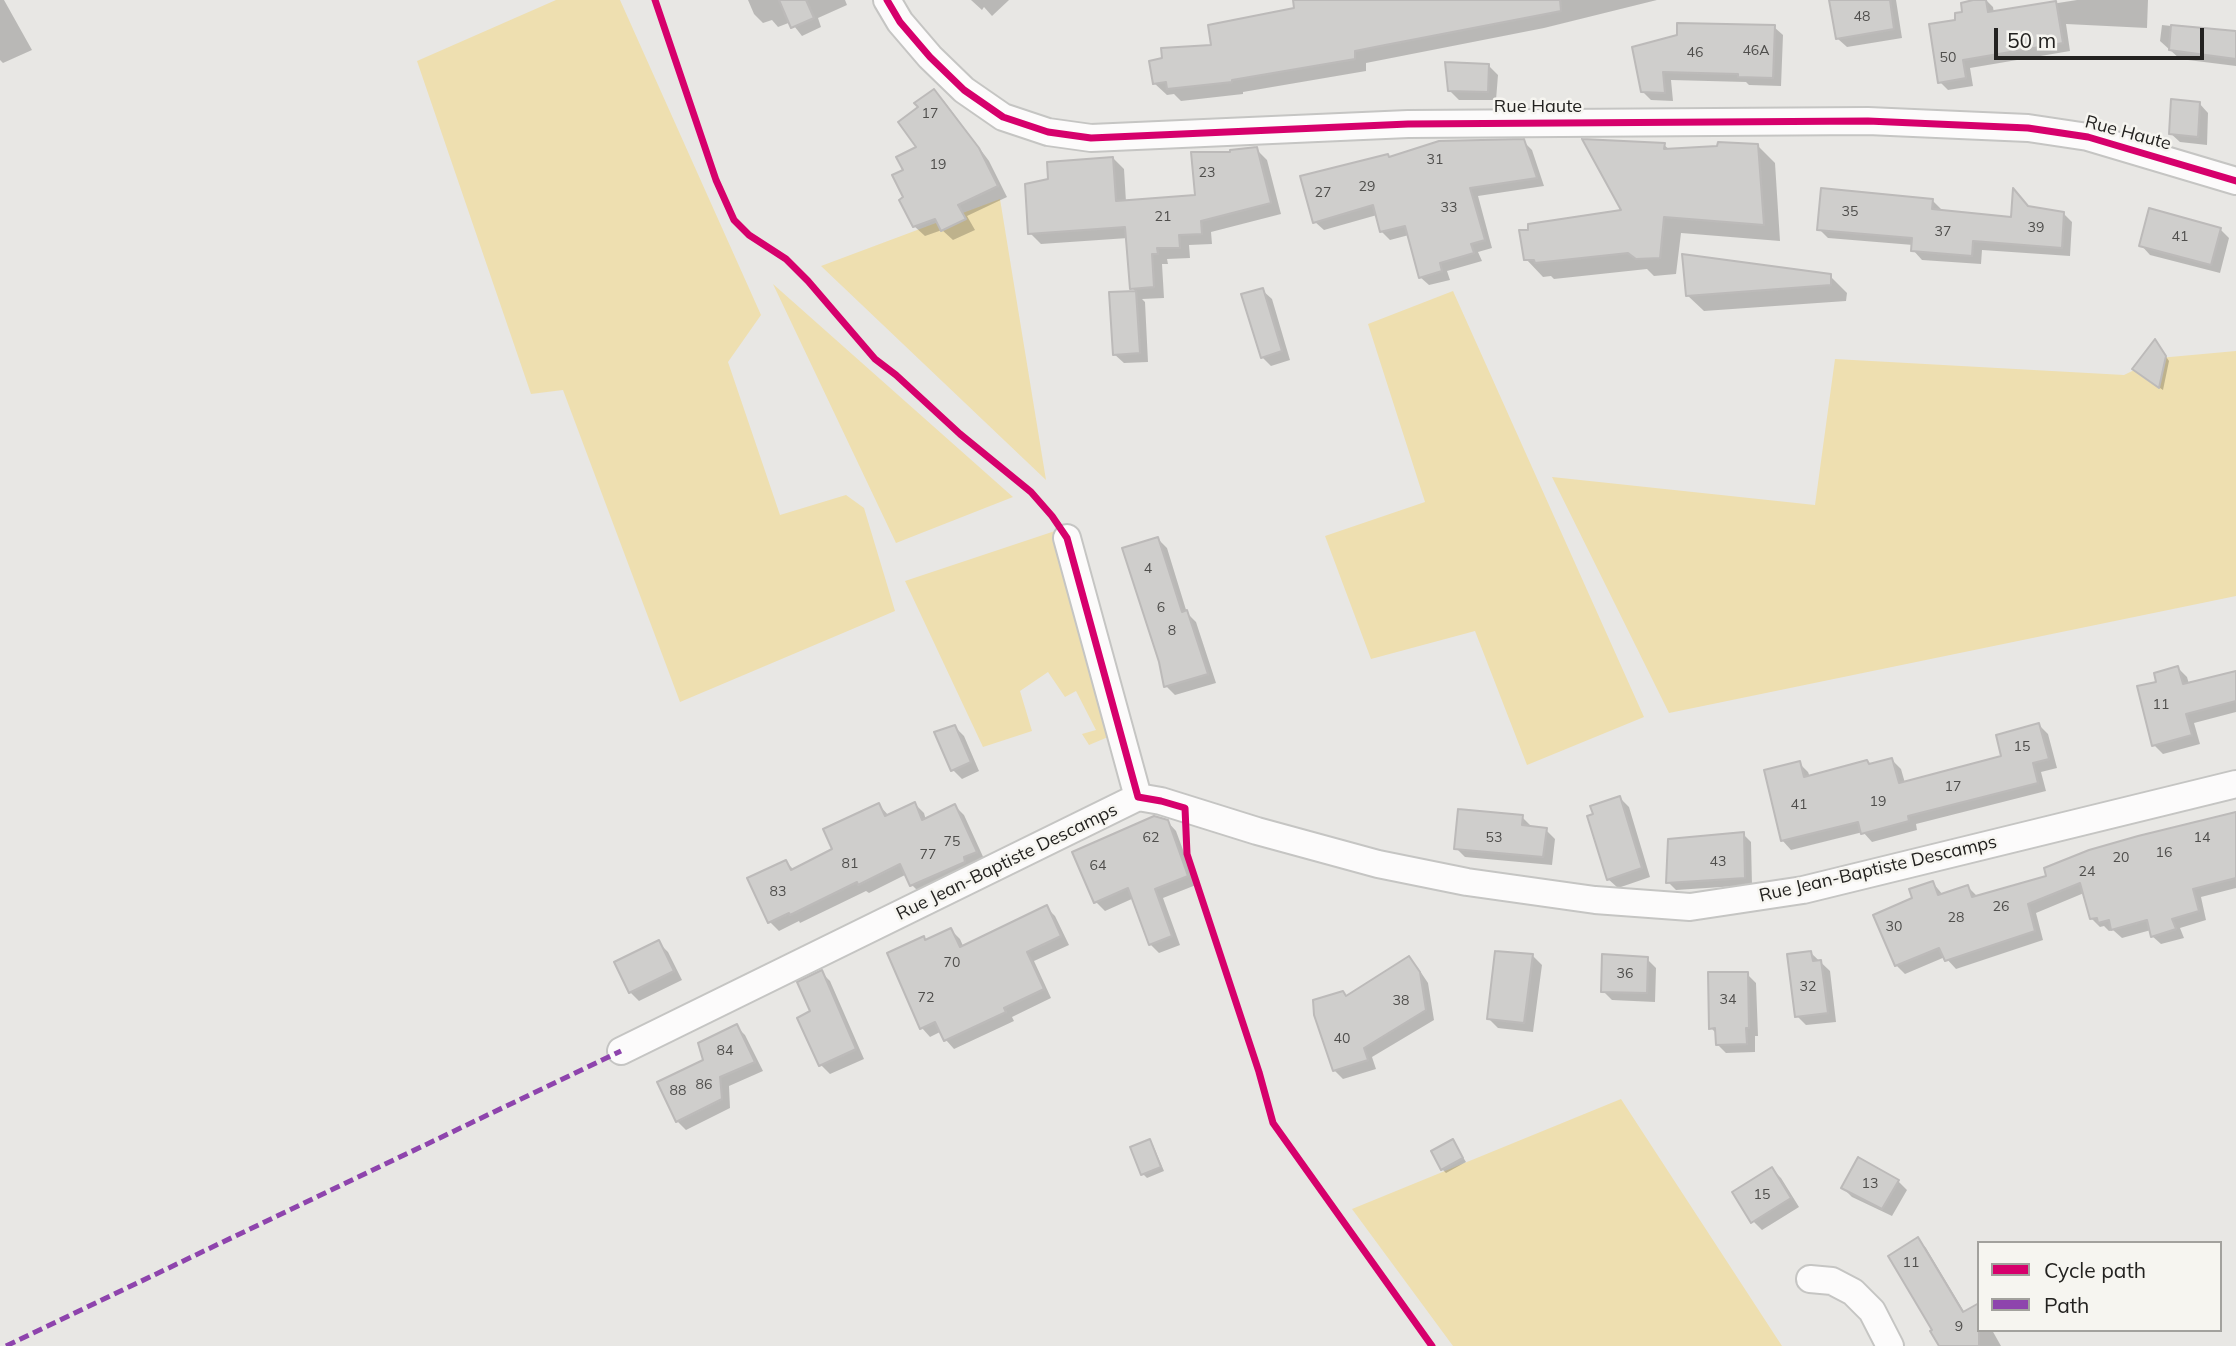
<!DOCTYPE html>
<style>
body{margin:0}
#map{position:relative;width:2236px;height:1346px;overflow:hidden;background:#e8e7e4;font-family:Mulish,sans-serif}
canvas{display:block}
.legend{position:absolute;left:1977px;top:1241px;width:245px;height:91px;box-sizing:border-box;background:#f6f5f0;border:2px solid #a2a19d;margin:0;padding:9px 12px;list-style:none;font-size:21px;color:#232220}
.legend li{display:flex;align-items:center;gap:14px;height:35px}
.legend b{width:35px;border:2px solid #a2a19d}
.scale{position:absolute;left:1994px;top:28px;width:210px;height:32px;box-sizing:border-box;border:4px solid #232220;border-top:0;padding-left:9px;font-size:21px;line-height:24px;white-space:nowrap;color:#232220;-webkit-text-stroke:5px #f6f5f0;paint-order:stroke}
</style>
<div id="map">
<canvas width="2236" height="1346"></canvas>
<ul class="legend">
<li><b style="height:9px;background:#d6006c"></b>Cycle path</li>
<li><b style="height:9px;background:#8e44ad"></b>Path</li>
</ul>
<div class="scale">50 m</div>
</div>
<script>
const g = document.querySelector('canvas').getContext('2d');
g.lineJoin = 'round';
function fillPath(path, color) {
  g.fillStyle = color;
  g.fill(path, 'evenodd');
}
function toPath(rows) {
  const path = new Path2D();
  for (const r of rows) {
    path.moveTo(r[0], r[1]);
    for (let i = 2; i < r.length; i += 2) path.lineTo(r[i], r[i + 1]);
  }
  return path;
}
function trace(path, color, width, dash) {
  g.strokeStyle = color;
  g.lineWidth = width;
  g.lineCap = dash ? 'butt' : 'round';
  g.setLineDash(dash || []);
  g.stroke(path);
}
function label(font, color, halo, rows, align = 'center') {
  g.font = font + ' Mulish,sans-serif';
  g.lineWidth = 5;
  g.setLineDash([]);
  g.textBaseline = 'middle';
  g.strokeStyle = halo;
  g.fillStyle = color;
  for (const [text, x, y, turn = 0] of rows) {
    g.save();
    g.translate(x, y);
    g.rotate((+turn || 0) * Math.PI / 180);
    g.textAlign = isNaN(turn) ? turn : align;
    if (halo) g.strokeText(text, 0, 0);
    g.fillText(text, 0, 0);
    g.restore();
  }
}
fillPath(toPath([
 [556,0,620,0,761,315,728,362,780,515,846,495,864,508,895,611,680,702,563,390,531,394,417,61],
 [1000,199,1046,480,821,266],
 [773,284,1013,497,896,543],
 [1453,291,1644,717,1527,765,1475,631,1371,659,1325,536,1425,502,1368,324],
 [2236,351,2236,596,1669,713,1552,477,1815,505,1835,359,2124,375,2159,358],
 [1061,529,1120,732,1089,745,1082,734,1096,730,1076,691,1065,697,1048,672,1020,691,1032,731,983,747,905,581],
 [1621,1099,1782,1346,1453,1346,1352,1209]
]), '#eedfb0');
fillPath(toPath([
 [0,0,4,0,32,50,3,63,0,60],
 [748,0,845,0,847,5,818,18,821,27,802,36,791,22,778,27,772,20,763,23,754,14],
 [971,0,1009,0,992,16,984,7,982,10],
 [1295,0,1657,0,1544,28,1366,63,1366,71,1243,92,1243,94,1181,101,1174,94,1167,95,1154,83,1213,46,1297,10],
 [1831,0,1896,0,1902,38,1847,47,1838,39],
 [1981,0,1986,0,1993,7,1994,13,2077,0,2148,0,2147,28,2066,24,2070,51,1970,68,1973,86,1948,90,1940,82,1957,21],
 [2162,25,2236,33,2236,66,2180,59,2160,41],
 [1774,27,1783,35,1781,86,1749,85,1746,82,1671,80,1673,101,1651,100,1642,91,1634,48],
 [1489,66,1498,75,1496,100,1459,100,1449,90],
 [934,91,944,101,989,161,1007,197,967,216,975,230,953,240,942,230,925,236,914,226,905,198,906,170,919,148,920,108],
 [2199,103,2208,113,2207,145,2180,142,2170,133],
 [1523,141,1532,150,1544,186,1478,196,1492,248,1478,252,1482,261,1447,271,1450,280,1429,285,1420,277,1409,235,1390,240,1381,231,1377,215,1324,230,1315,222,1390,158],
 [1664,145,1670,150,1758,146,1775,163,1780,241,1681,233,1676,274,1654,276,1647,269,1554,279,1551,276,1543,277,1526,259,1624,212],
 [1256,149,1267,160,1281,214,1211,232,1212,244,1189,245,1190,258,1167,259,1168,264,1162,264,1164,298,1142,299,1145,302,1148,362,1124,363,1114,354,1136,292,1132,288,1128,238,1041,244,1030,233,1113,158,1124,169,1126,202,1197,196,1232,153],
 [1932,200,1941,209,1941,212,2012,219,2029,208,2063,213,2072,222,2070,256,1982,250,1981,264,1922,260,1913,250,1913,245,1828,238,1819,229],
 [2220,229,2229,238,2220,273,2150,255,2141,245],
 [1830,276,1847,293,1846,301,1704,311,1687,295],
 [1262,290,1272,299,1290,360,1271,366,1262,357],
 [2158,345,2169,361,2163,390,2138,373],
 [1158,539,1167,548,1187,613,1196,622,1216,683,1175,695,1166,686],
 [2178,668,2187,677,2189,684,2236,672,2236,712,2194,723,2200,744,2163,754,2154,745,2158,683],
 [2039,725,2048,734,2057,768,2041,772,2046,791,1916,824,1917,830,1872,842,1863,832,1791,850,1782,840,1799,763,1808,772,1810,777,1892,760,1901,769,1905,783,2003,758],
 [955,727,964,736,979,771,962,779,953,770],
 [1620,798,1629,807,1650,877,1618,888,1608,879],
 [915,804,924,813,926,820,955,806,964,815,985,861,921,894,912,885,907,874,869,893,866,891,800,923,799,921,779,931,770,922,786,862,794,870,835,850,879,805,889,816],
 [2236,815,2236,888,2201,897,2206,920,2180,928,2184,938,2161,944,2152,936,2151,930,2122,938,2113,930,2109,931,2104,926,2100,927,2091,918,2084,893,2036,913,2043,940,1956,969,1945,957,1905,974,1896,965,1914,899,1933,883,1943,895,1968,887,1977,896,2049,877],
 [1522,817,1531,826,1546,830,1555,839,1552,865,1465,857,1456,848],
 [1167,821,1176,831,1196,885,1163,898,1180,945,1159,953,1150,944,1134,898,1105,911,1096,902],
 [1743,834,1751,842,1752,885,1676,890,1668,882],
 [1046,907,1055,916,1069,945,1034,961,1051,998,1012,1017,1014,1021,954,1049,946,1040,942,1031,930,1037,922,1028,924,939,927,941,951,930,960,939,964,948],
 [659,943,668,952,682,980,639,1001,630,992],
 [1811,953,1830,971,1836,1022,1806,1025,1797,1016],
 [1533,956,1542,965,1533,1032,1498,1028,1489,1019],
 [1409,959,1418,968,1428,983,1434,1020,1372,1057,1376,1069,1343,1079,1334,1070,1347,998],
 [1647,959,1656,968,1655,1002,1612,1000,1603,991],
 [821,972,830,981,864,1059,830,1074,821,1065],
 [1747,974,1756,983,1758,1036,1755,1036,1755,1052,1726,1053,1717,1044,1717,1034,1711,1028],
 [736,1026,745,1035,763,1071,729,1086,730,1108,686,1130,677,1121,705,1061],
 [1149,1141,1153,1145,1164,1171,1147,1178,1143,1174,1132,1148],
 [1453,1141,1466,1162,1446,1173,1442,1169],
 [1772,1169,1781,1178,1799,1207,1762,1230,1753,1221],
 [1898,1181,1907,1190,1892,1216,1852,1197,1843,1188],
 [1918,1239,1926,1248,1965,1313,1979,1330,1992,1330,2001,1346,1941,1346]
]), '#0003');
const building = toPath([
 [779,0,806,0,814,18,791,28,779,0],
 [1293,0,1560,0,1561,11,1380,46,1355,51,1355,59,1232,80,1232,82,1167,89,1166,82,1153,84,1149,61,1162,58,1161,48,1211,45,1208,25,1294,8,1293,0],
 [1829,0,1890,0,1894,29,1836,39,1829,0],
 [1973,0,1986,0,1988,12,2056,1,2063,43,1963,60,1966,78,1938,83,1929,24,1955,20,1955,13,1962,12,1961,3,1973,0],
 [1677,23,1775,25,1773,78,1738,77,1738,74,1663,72,1665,93,1641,92,1632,47,1677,35,1677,23],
 [2171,25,2236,31,2236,59,2169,50,2171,25],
 [1445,62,1489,64,1488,92,1448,91,1445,62],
 [934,89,979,148,998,186,958,205,966,219,941,231,935,219,913,227,899,200,903,197,892,175,903,170,896,157,916,147,898,122,918,107,914,103,934,89],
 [2171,99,2200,102,2198,137,2169,134,2171,99],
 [1524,139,1537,178,1470,188,1485,240,1471,244,1474,253,1440,263,1442,271,1419,278,1405,226,1380,232,1373,205,1313,223,1300,176,1388,154,1389,157,1439,141,1524,139],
 [1582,139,1665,143,1664,149,1717,146,1718,142,1758,144,1764,225,1664,217,1660,258,1636,259,1628,253,1535,263,1534,260,1524,260,1519,230,1528,230,1528,224,1621,210,1582,139],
 [1257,147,1271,203,1201,221,1202,234,1179,235,1180,248,1157,248,1158,254,1152,254,1154,287,1130,289,1125,227,1028,234,1025,184,1048,179,1047,162,1113,157,1116,201,1195,195,1191,152,1230,152,1230,150,1257,147],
 [1821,188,1933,199,1932,209,2011,217,2013,188,2028,206,2064,212,2062,248,1973,241,1972,256,1911,251,1912,238,1817,230,1821,188],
 [2149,208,2221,228,2211,265,2139,246,2149,208],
 [1682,254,1831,274,1831,285,1686,296,1682,254],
 [1263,288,1282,351,1261,358,1241,294,1263,288],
 [1136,291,1140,353,1113,355,1109,292,1136,291],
 [2155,339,2166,356,2159,388,2132,369,2155,339],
 [1158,537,1182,612,1187,610,1208,674,1164,687,1159,662,1122,548,1158,537],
 [2178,666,2183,684,2236,671,2236,701,2186,714,2192,735,2152,746,2137,686,2156,682,2154,673,2178,666],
 [2039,723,2049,759,2033,763,2038,783,1908,816,1909,821,1861,834,1858,822,1781,841,1764,770,1800,761,1804,777,1867,760,1869,764,1892,758,1899,783,2001,756,1996,735,2039,723],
 [955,725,971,762,951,771,934,732,955,725],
 [1620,796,1642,868,1607,880,1587,816,1593,814,1590,806,1620,796],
 [915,802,922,820,955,804,977,852,964,857,965,862,910,886,900,864,858,885,857,882,790,915,789,913,768,923,747,878,786,860,791,870,832,849,823,829,879,803,885,816,915,802],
 [1458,809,1523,815,1522,825,1547,828,1543,857,1454,849,1458,809],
 [2236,812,2236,878,2193,889,2199,911,2172,919,2176,929,2151,937,2147,920,2111,930,2109,920,2098,923,2097,918,2090,919,2080,883,2028,904,2035,931,1945,961,1939,948,1895,966,1873,915,1912,898,1909,889,1933,881,1938,895,1968,885,1972,897,2046,876,2044,868,2089,850,2138,836,2236,812],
 [1154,816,1168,820,1188,876,1155,889,1172,936,1149,945,1128,888,1094,903,1072,852,1154,816],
 [1744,832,1745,878,1666,883,1668,839,1744,832],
 [1047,905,1061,936,1027,952,1044,989,1004,1008,1006,1012,944,1041,935,1022,920,1029,887,953,924,936,925,940,951,928,960,947,1047,905],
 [659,940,674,971,629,993,614,962,659,940],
 [1495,951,1533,954,1524,1023,1487,1019,1495,951],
 [1811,951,1813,961,1821,960,1828,1013,1795,1017,1787,954,1811,951],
 [1602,954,1648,957,1647,993,1601,992,1602,954],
 [1409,956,1420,972,1426,1010,1364,1048,1368,1060,1333,1071,1314,1015,1313,1000,1343,991,1346,996,1409,956],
 [822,970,856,1049,819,1066,797,1018,810,1011,797,982,822,970],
 [1708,972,1748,972,1749,1028,1746,1028,1747,1044,1716,1045,1715,1028,1709,1029,1708,972],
 [737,1024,755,1062,720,1077,722,1099,676,1122,657,1082,703,1060,698,1043,737,1024],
 [1150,1139,1161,1167,1141,1175,1130,1147,1150,1139],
 [1453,1139,1463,1158,1441,1170,1431,1151,1453,1139],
 [1858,1157,1899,1180,1882,1209,1841,1188,1858,1157],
 [1772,1167,1791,1198,1751,1223,1732,1192,1772,1167],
 [1918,1237,1963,1312,1979,1303,1979,1346,1939,1346,1930,1331,1932,1330,1888,1256,1918,1237]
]);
fillPath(building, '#cfcecc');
trace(building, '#bcbab9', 2);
const street = toPath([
 [887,0,900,22,930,57,964,90,1003,117,1048,132,1091,138,1408,124,1868,121,2028,128,2088,137,2236,181],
 [1067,538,1138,797],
 [621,1051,1138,797,1161,801,1257,831,1378,864,1467,882,1595,900,1690,907,1803,890,2236,784],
 [1810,1279,1832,1281,1853,1292,1872,1311,1890,1346]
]);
trace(street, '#c5c5c3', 30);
trace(street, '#fcfbfb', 26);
trace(toPath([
 [6,1346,621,1051]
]), '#8e44ad', 5, [10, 5]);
trace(toPath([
 [655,0,716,180,734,220,749,235,786,259,808,281,875,359,896,375,960,434,1031,492,1052,516,1067,538,1138,797,1161,801,1185,808,1187,854,1259,1072,1273,1123,1432,1346],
 [887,0,900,22,930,57,964,90,1003,117,1048,132,1091,138,1408,124,1868,121,2028,128,2088,137,2236,181]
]), '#d6006c', 7);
label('14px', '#4f4e4c', null, [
 ["48",1862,17],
 ["46A",1756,51],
 ["46",1695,53],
 ["50",1948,58],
 ["17",930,114],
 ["31",1435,160],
 ["19",938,165],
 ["23",1207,173],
 ["29",1367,187],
 ["27",1323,193],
 ["33",1449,208],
 ["35",1850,212],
 ["21",1163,217],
 ["39",2036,228],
 ["37",1943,232],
 ["41",2180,237],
 ["4",1148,569],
 ["6",1161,608],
 ["8",1172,631],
 ["11",2161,705],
 ["15",2022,747],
 ["17",1953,787],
 ["19",1878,802],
 ["41",1799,805],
 ["62",1151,838],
 ["53",1494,838],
 ["14",2202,838],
 ["75",952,842],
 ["16",2164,853],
 ["77",928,855],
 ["20",2121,858],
 ["43",1718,862],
 ["81",850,864],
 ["64",1098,866],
 ["24",2087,872],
 ["83",778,892],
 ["26",2001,907],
 ["28",1956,918],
 ["30",1894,927],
 ["70",952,963],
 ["36",1625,974],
 ["32",1808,987],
 ["72",926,998],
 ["34",1728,1000],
 ["38",1401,1001],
 ["40",1342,1039],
 ["84",725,1051],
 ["86",704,1085],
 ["88",678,1091],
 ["13",1870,1184],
 ["15",1762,1195],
 ["11",1911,1263],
 ["9",1959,1327]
]);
label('18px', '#232220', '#f6f5f0', [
 ["Rue Haute",1538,107],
 ["Rue Haute",2128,133,15],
 ["Rue Jean-Baptiste Descamps",1007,862,-26],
 ["Rue Jean-Baptiste Descamps",1878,869,-13]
]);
</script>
